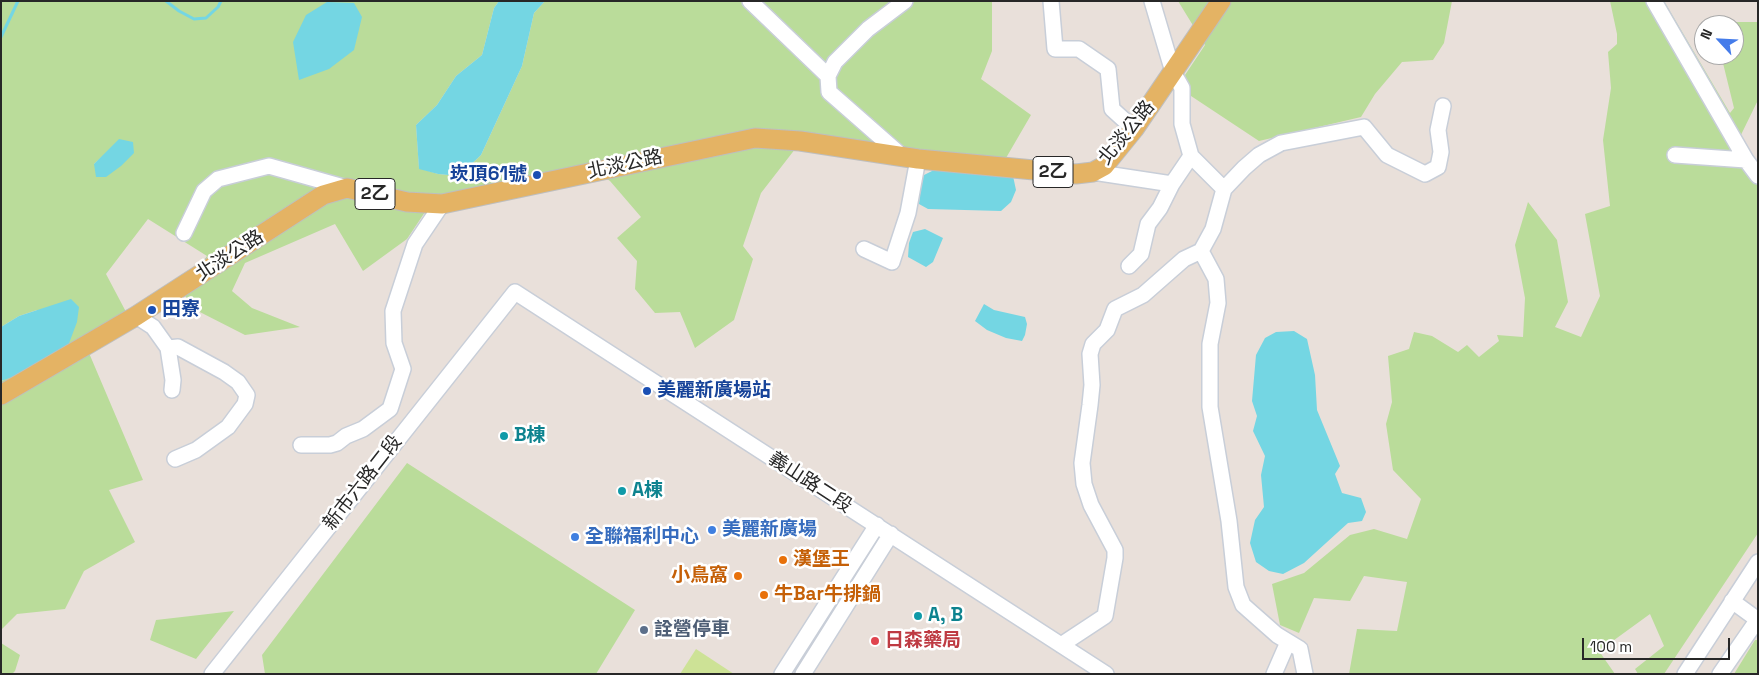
<!DOCTYPE html>
<meta charset="utf-8">
<style>
body{margin:0}
#map{position:relative;width:1759px;height:675px;overflow:hidden;background:#e9e0da;font-family:"Space Grotesk",sans-serif}
canvas{display:block}
.frame{position:absolute;inset:0;border:2px solid #272727;pointer-events:none}
.north{position:absolute;left:1694px;top:15px;width:50px;height:50px;box-sizing:border-box;background:#fff;border:1px solid #a9a9a9;border-radius:50%;rotate:295deg;font-size:14px;font-weight:700;line-height:20px;text-align:center;color:#272727}
.north::after{content:'';display:block;margin:auto;width:18px;height:22px;background:#457cea;clip-path:polygon(50% 0,100% 100%,50% 72%,0 100%)}
.scale{position:absolute;left:1582px;top:638px;width:148px;height:22px;box-sizing:border-box;border:2px solid #272727;border-top:0;padding-left:6px;font-size:15px;line-height:18px;white-space:nowrap;color:#272727;-webkit-text-stroke:4px #fff;paint-order:stroke}
</style>
<div id="map">
<canvas width="1759" height="675"></canvas>
<div class="frame"></div>
<div class="north">N</div>
<div class="scale">100 m</div>
</div>
<script>
const g = document.querySelector('canvas').getContext('2d');
g.lineJoin = 'round';
function fillPath(path, color) {
  g.fillStyle = color;
  g.fill(path, 'evenodd');
}
function toPath(rows) {
  const path = new Path2D();
  for (const r of rows) {
    path.moveTo(r[0], r[1]);
    for (let i = 2; i < r.length; i += 2) path.lineTo(r[i], r[i + 1]);
  }
  return path;
}
function trace(path, color, width, dash) {
  g.strokeStyle = color;
  g.lineWidth = width;
  g.lineCap = dash ? 'butt' : 'round';
  g.setLineDash(dash || []);
  g.stroke(path);
}
function label(font, color, halo, rows, align = 'center') {
  g.font = font + ' "Space Grotesk","Noto Sans TC",sans-serif';
  g.lineWidth = 5;
  g.setLineDash([]);
  g.textBaseline = 'middle';
  g.strokeStyle = halo;
  g.fillStyle = color;
  for (const [text, x, y, turn = 0] of rows) {
    g.save();
    g.translate(x, y);
    g.rotate((+turn || 0) * Math.PI / 180);
    g.textAlign = isNaN(turn) ? turn : align;
    if (halo) g.strokeText(text, 0, 0);
    g.fillText(text, 0, 0);
    g.restore();
  }
}
fillPath(toPath([
 [1,1,499,1,494,8,482,55,456,76,437,105,416,125,419,168,438,174,459,176,481,155,522,66,534,13,545,1,992,1,992,51,981,79,1031,115,999,170,799,144,761,193,743,246,753,259,734,320,695,348,680,312,655,313,635,289,637,261,617,238,641,217,610,181,591,168,435,197,407,239,363,271,335,224,245,263,232,291,252,308,300,327,245,335,192,308,182,290,207,256,148,219,106,274,134,327,89,353,143,480,109,490,135,542,84,571,65,609,17,614,1,630,1,380,3,381,37,310,19,316,1,327],
 [106,153,121,166,94,164],
 [1178,1,1452,1,1444,43,1433,60,1402,62,1375,94,1361,117,1259,141,1191,96,1185,75,1205,45],
 [1610,1,1664,1,1730,113,1734,108,1721,55,1734,55,1734,25,1711,25,1709,22,1758,22,1758,100,1738,141,1758,168,1758,533,1664,674,1638,674,1635,669,1664,646,1650,614,1599,651,1615,674,1349,674,1357,629,1397,631,1407,582,1364,576,1350,601,1314,598,1299,633,1280,625,1272,584,1304,573,1350,535,1374,529,1407,539,1421,499,1393,470,1386,424,1392,402,1388,356,1409,349,1414,332,1432,336,1458,352,1467,345,1479,357,1499,341,1497,335,1523,337,1525,298,1515,245,1528,202,1557,240,1568,302,1555,327,1581,337,1600,296,1585,214,1610,206,1603,140,1611,88,1608,52,1617,44,1617,34],
 [407,463,635,610,596,674,265,674,262,655],
 [234,611,196,659,150,640,156,620],
 [1755,640,1758,640,1758,674,1734,674],
 [1,643,20,655,15,671,12,674,1,674]
]), '#badc9a');
fillPath(toPath([
 [696,649,734,674,680,674]
]), '#cde296');
fillPath(toPath([
 [499,1,545,1,534,13,522,66,481,155,459,176,438,174,419,169,416,125,437,105,456,76,482,55,494,8],
 [327,2,354,3,362,17,354,50,329,69,299,80,293,42,306,15],
 [119,139,133,142,134,153,121,166,106,177,96,177,94,164],
 [936,169,1013,176,1016,190,1011,202,1001,211,928,209,919,204,922,176],
 [925,229,943,238,933,262,926,267,908,257,909,243,913,232],
 [71,299,79,307,77,322,68,346,26,372,1,381,1,327,19,316],
 [984,304,994,310,1025,317,1027,324,1025,335,1022,341,1006,338,987,330,975,321],
 [1294,331,1307,339,1315,375,1317,410,1340,466,1335,474,1342,493,1361,498,1366,512,1362,521,1348,523,1304,563,1283,574,1269,571,1256,562,1250,543,1255,520,1264,507,1261,475,1265,456,1253,431,1257,416,1252,401,1256,355,1265,338,1276,332]
]), '#74d6e3');
trace(toPath([
 [166,1,179,11,194,19,206,18,218,7,221,1],
 [1,37,18,1]
]), '#74d6e3', 3);
const minor = toPath([
 [750,1,828,76],
 [1051,1,1055,49,1079,49,1108,69,1112,109,1134,129],
 [1654,1,1746,160,1758,176],
 [1675,155,1746,160],
 [1191,156,1224,189],
 [903,157,829,92,828,76,835,62,868,29,905,1],
 [1093,172,1172,184,1191,156,1182,124,1182,88,1173,72,1152,1],
 [184,233,204,191,218,179,269,166,347,188],
 [864,249,892,262,908,213,918,159],
 [1201,251,1216,279,1218,303,1210,344,1210,407,1229,521,1236,587,1243,605,1277,635,1300,649,1305,674],
 [1129,266,1141,254,1148,224,1160,208,1172,184],
 [136,316,153,327,168,348,178,347,224,372,238,382,247,395,245,404,228,427,196,450,175,459],
 [168,348,173,380,172,390],
 [301,445,330,445,337,443,346,436,363,429,390,409,403,369,394,343,393,311,415,244,442,204],
 [1732,601,1758,620],
 [1061,645,1105,616,1115,558,1115,550,1091,505,1084,484,1082,463,1090,405,1092,385,1090,354,1093,344,1107,330,1115,309,1143,295,1184,259,1201,251,1213,229,1224,189,1244,168,1259,155,1281,143,1364,127,1387,155,1425,174,1438,167,1441,152,1438,130,1443,106],
 [212,674,515,292,1106,674],
 [782,674,877,525],
 [803,674,891,534],
 [1274,674,1288,642],
 [1685,674,1758,562],
 [1720,674,1758,619]
]);
const major = toPath([
 [1,395,136,316,323,195,347,188,407,202,442,204,755,138,800,141,918,159,1076,174,1093,172,1104,166,1134,129,1221,1]
]);
trace(minor, '#c8ced8', 18);
trace(major, '#bebebe', 21);
trace(minor, '#fff', 15);
trace(major, '#e4b364', 19);
for (const [x, y, r, color] of [
 [537,175,5,"#1a4fb4"],
 [152,310,5,"#1a4fb4"],
 [647,391,5,"#1a4fb4"],
 [504,436,5,"#0f9aa8"],
 [622,491,5,"#0f9aa8"],
 [712,530,5,"#3f7fe0"],
 [575,537,5,"#3f7fe0"],
 [783,560,5,"#e8710a"],
 [738,576,5,"#e8710a"],
 [764,595,5,"#e8710a"],
 [918,616,5,"#0f9aa8"],
 [644,630,5,"#5c6f8a"],
 [875,641,5,"#e0444e"]
]) {
  const dot = new Path2D();
  dot.arc(x, y, r, 0, 2 * Math.PI);
  g.fillStyle = color;
  g.fill(dot);
  trace(dot, '#fff', 2);
}
for (const [x, y, w] of [
 [1053,172,40],
 [375,194,40]
]) {
  const box = new Path2D();
  box.roundRect(x - w / 2, y - 15.5, w, 31, 4);
  g.fillStyle = '#fff';
  g.fill(box);
  trace(box, '#272727', 1);
}
label('bold 18px', '#272727', null, [
 ["2乙",1053,172],
 ["2乙",375,194]
]);
label('19px', '#272727', '#fff', [
 ["北淡公路",1127,133,-51],
 ["北淡公路",625,165,-12],
 ["北淡公路",230,256,-33],
 ["新市六路二段",363,483,-52],
 ["義山路二段",810,483,33]
]);
label('bold 19px', '#164399', '#fff', [
 ["崁頂61號",527,175,"right"],
 ["田寮",162,310],
 ["美麗新廣場站",657,391]
], 'left');
label('bold 19px', '#0d838f', '#fff', [
 ["B棟",514,436],
 ["A棟",632,491],
 ["A, B",928,616]
], 'left');
label('bold 19px', '#366cbe', '#fff', [
 ["美麗新廣場",722,530],
 ["全聯福利中心",585,537]
], 'left');
label('bold 19px', '#c56008', '#fff', [
 ["漢堡王",793,560],
 ["小鳥窩",728,576,"right"],
 ["牛Bar牛排鍋",774,595]
], 'left');
label('bold 19px', '#4e5e75', '#fff', [
 ["詮營停車",654,630]
], 'left');
label('bold 19px', '#be3a42', '#fff', [
 ["日森藥局",885,641]
], 'left');
</script>
